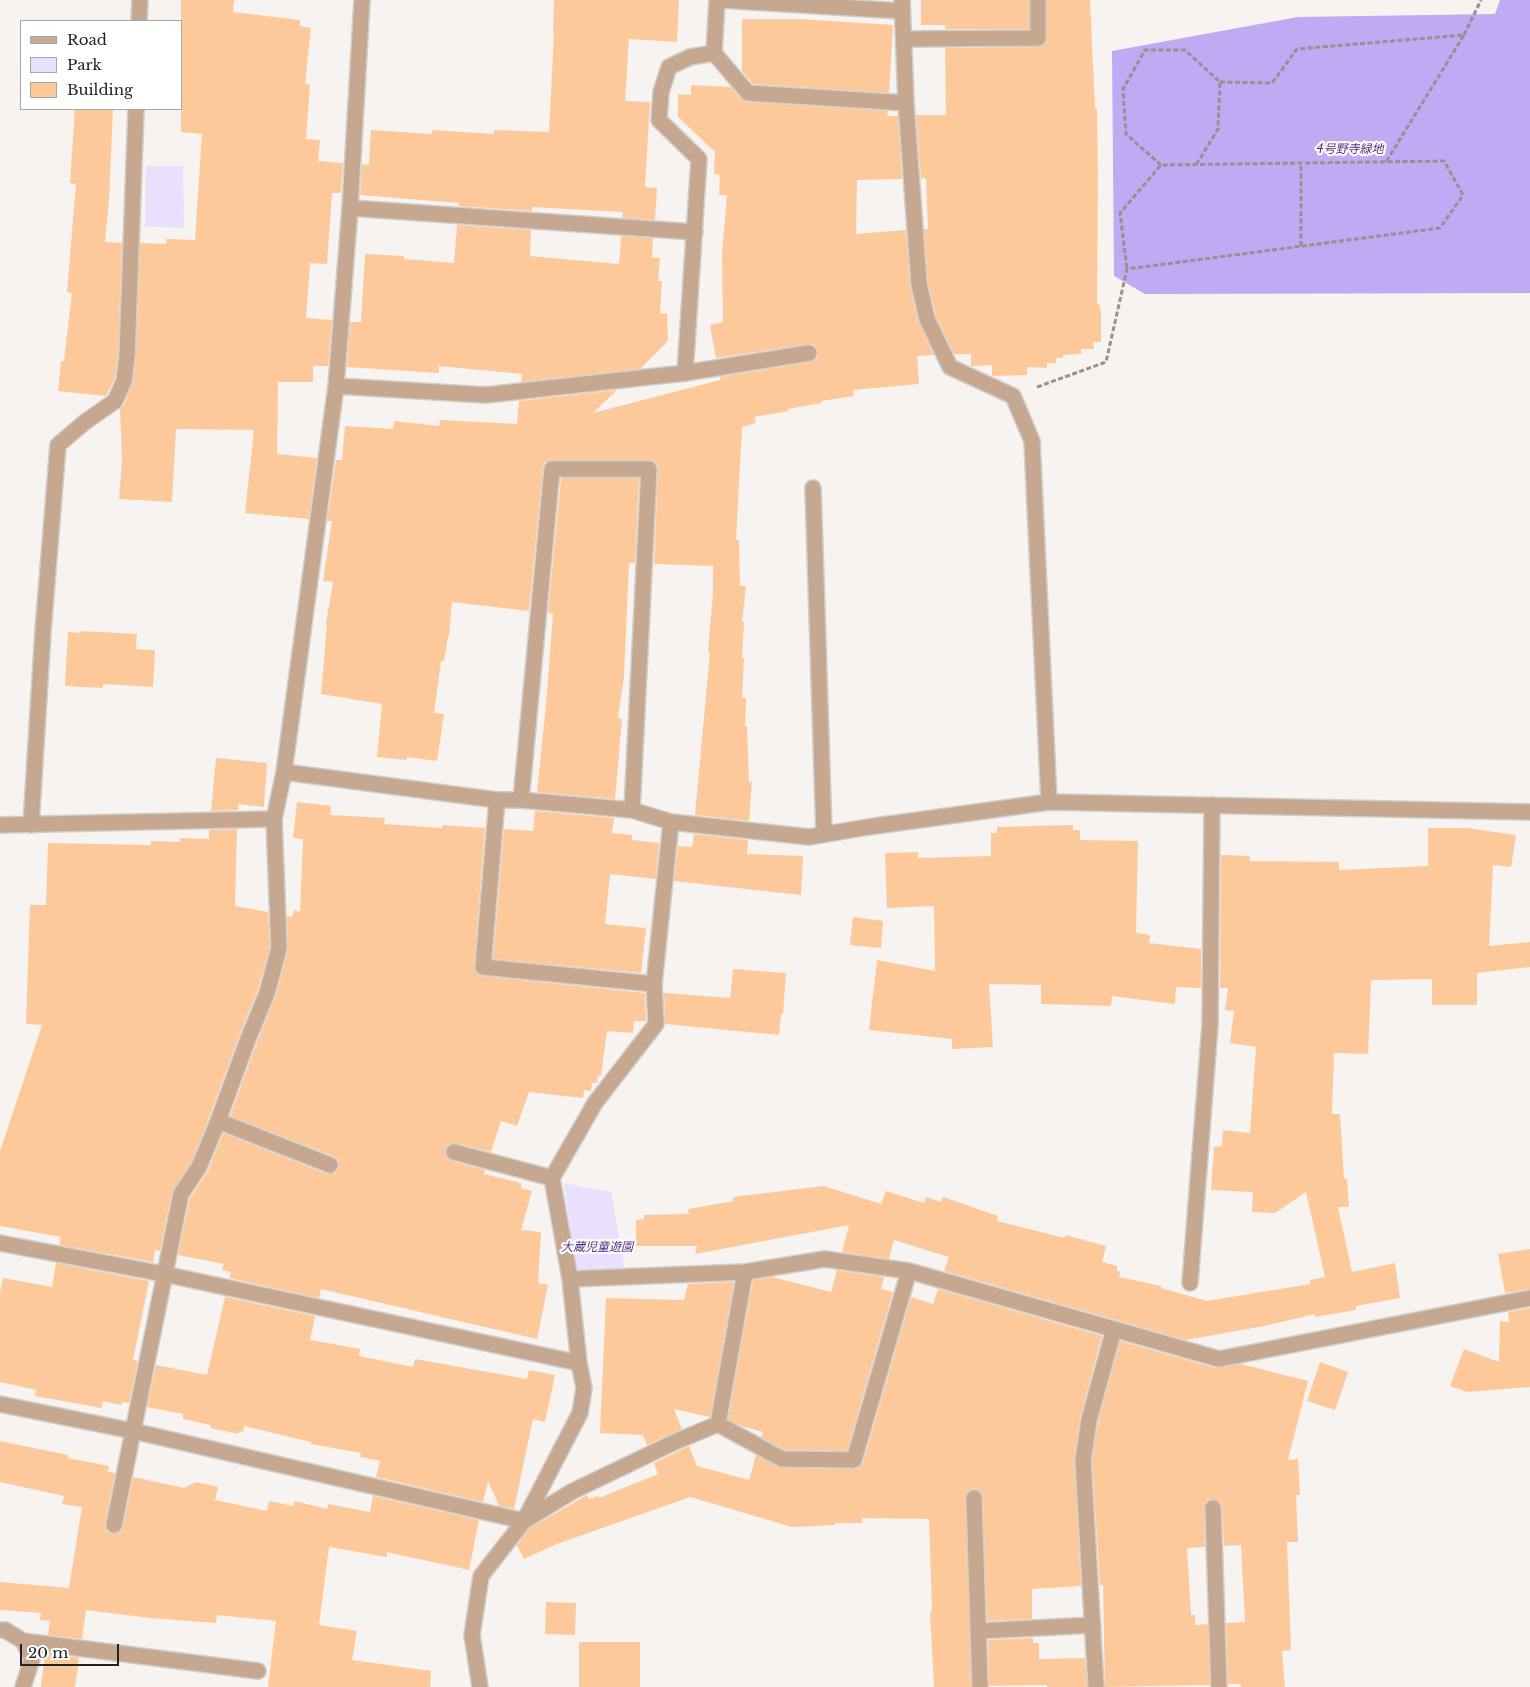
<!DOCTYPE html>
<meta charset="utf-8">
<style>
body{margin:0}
#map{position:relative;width:1530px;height:1687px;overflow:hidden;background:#f6f3f0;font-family:"Libre Baskerville",serif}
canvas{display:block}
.legend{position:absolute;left:20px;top:20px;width:162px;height:90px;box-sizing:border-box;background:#fff;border:1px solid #a7a7a7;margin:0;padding:6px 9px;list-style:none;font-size:15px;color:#242322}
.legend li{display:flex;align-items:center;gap:10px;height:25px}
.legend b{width:25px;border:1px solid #a7a7a7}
.scale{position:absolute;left:20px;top:1644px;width:99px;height:22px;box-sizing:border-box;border:2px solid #242322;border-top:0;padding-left:6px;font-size:15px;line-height:18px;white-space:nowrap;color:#242322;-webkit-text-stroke:4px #fff;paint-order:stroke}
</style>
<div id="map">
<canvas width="1530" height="1687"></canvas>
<ul class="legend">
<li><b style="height:6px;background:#c5a88f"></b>Road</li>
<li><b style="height:14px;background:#e9e0ff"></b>Park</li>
<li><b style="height:14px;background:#fec99a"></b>Building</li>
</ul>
<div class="scale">20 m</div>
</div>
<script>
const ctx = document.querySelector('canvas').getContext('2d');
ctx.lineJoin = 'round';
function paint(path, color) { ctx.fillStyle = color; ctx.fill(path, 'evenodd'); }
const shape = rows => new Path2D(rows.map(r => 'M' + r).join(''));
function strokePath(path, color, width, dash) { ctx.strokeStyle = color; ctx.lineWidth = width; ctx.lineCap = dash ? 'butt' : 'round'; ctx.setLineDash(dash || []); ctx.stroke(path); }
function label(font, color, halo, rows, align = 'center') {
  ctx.font = font + ' "Libre Baskerville","Noto Sans JP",serif'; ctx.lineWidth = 4.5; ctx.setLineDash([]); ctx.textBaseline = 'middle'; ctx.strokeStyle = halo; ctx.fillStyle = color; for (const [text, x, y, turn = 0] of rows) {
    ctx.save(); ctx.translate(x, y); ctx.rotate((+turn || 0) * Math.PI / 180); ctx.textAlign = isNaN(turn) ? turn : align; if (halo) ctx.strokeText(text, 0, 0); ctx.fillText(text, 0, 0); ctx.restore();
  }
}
paint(shape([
 [146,166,183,166,184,228,145,227],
 [564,1183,611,1192,625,1270,576,1274]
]), '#e9e0ff');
paint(shape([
 [1500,0,1530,0,1530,293,1145,294,1114,276,1112,51,1298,17,1495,14]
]), '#c1a9f4');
paint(shape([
 [181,0,234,0,233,12,300,20,300,26,311,28,305,84,310,84,306,139,320,140,318,161,343,163,341,193,332,193,327,264,310,263,306,318,332,320,328,366,313,366,313,382,278,382,277,454,317,458,309,519,245,513,254,430,176,429,172,502,119,499,122,460,120,409,124,405,133,382,136,356,140,243,166,244,166,239,195,240,202,134,181,132],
 [554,0,679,0,677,42,629,39,625,101,650,102,645,187,657,188,655,220,622,218,623,212,532,207,532,211,459,206,459,203,360,195,362,164,369,165,371,130,432,134,432,130,494,134,494,130,549,132,554,34,553,34],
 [921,0,1029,0,1029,29,945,29,945,25,921,25],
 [1047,0,1090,0,1095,109,1097,109,1098,177,1097,304,1099,304,1101,311,1101,342,1093,342,1094,349,1081,349,1081,354,1063,355,1063,358,1056,358,1056,363,1047,363,1047,368,1027,367,1027,375,992,376,992,365,971,366,971,354,954,354,936,316,928,283,924,229,928,229,926,178,921,179,916,115,946,115,945,48,1038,47,1043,46,1047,38],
 [742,19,799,19,893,25,889,93,753,84,742,71],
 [691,85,731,87,741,99,747,102,888,111,887,116,898,116,902,179,857,180,856,234,906,230,910,286,918,321,934,355,917,356,919,384,853,390,854,396,821,401,821,403,788,409,789,411,754,417,756,423,742,427,736,540,739,540,740,586,746,586,742,622,744,622,742,658,744,658,742,698,746,698,745,726,747,726,749,782,752,782,749,821,695,815,710,652,708,652,713,593,713,566,654,564,658,469,657,464,650,460,552,460,544,463,543,468,529,611,452,602,449,636,448,636,444,661,441,661,434,713,444,714,437,761,407,757,407,760,377,757,382,704,321,694,327,625,326,624,333,582,323,581,332,521,327,521,336,460,342,460,345,426,393,429,394,421,439,426,440,420,517,424,519,401,617,390,593,413,720,380,720,377,810,362,818,357,818,352,817,348,813,344,808,344,716,358,710,325,723,322,722,254,727,195,719,195,720,175,714,174,715,152,678,117,678,94,691,95],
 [75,109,113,109,109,200,105,242,122,243,118,355,115,378,106,396,58,391,61,361,64,361,72,293,67,292,76,184,70,183],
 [457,225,531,230,530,256,619,264,621,236,653,238,652,258,660,258,658,281,662,281,660,314,667,313,668,341,640,369,521,382,522,374,439,366,439,373,347,367,350,322,361,322,365,254,404,256,404,259,454,263],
 [561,478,639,478,635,563,629,563,624,676,618,718,622,719,615,799,537,792,546,705,553,614,548,613],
 [81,631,137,634,136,649,155,650,153,687,103,684,103,688,65,686,68,632,81,633],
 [216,758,267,763,264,807,238,804,238,810,211,811],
 [297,802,331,806,330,815,385,818,384,824,442,828,443,825,485,828,474,966,477,974,482,976,645,993,646,1021,634,1021,633,1033,607,1031,601,1076,598,1075,597,1083,592,1083,591,1091,584,1090,583,1098,529,1092,517,1126,501,1121,491,1152,456,1143,448,1145,445,1149,445,1155,451,1161,485,1170,484,1174,521,1183,521,1188,532,1191,521,1230,541,1232,538,1283,548,1285,537,1339,321,1289,319,1298,229,1278,231,1272,222,1270,224,1264,178,1255,190,1198,208,1171,223,1133,327,1174,335,1173,339,1168,338,1160,333,1156,230,1116,257,1042,276,995,288,950,287,916,292,917,294,910,300,912,303,839,293,838],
 [535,811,614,818,612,833,632,835,632,840,659,843,656,879,610,874,605,924,646,928,641,973,493,959,504,829,533,831],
 [1073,825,1073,830,1080,830,1080,840,1138,841,1136,933,1150,935,1149,943,1201,949,1201,988,1176,987,1175,1004,1112,996,1111,1006,1041,1004,1041,985,989,984,993,1047,952,1049,952,1039,869,1030,877,960,935,971,934,906,887,908,885,853,918,852,918,858,991,856,991,833,997,833,997,827],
 [1428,828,1467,828,1516,835,1511,867,1493,865,1489,946,1530,942,1530,967,1477,973,1477,1005,1432,1005,1432,979,1371,980,1368,1054,1334,1053,1332,1114,1340,1114,1344,1179,1347,1179,1349,1207,1338,1207,1352,1272,1395,1263,1400,1298,1356,1306,1356,1310,1315,1317,1315,1314,1264,1326,1186,1340,944,1271,949,1257,894,1240,889,1259,842,1252,849,1225,695,1254,697,1246,636,1246,636,1220,644,1219,644,1215,689,1214,688,1209,734,1201,733,1197,824,1186,881,1204,886,1191,924,1203,926,1197,941,1202,943,1197,998,1216,997,1221,1065,1238,1065,1235,1106,1246,1102,1262,1117,1266,1117,1271,1120,1272,1119,1277,1161,1286,1161,1288,1207,1301,1310,1284,1310,1280,1325,1277,1306,1192,1275,1213,1252,1212,1253,1192,1211,1190,1214,1147,1222,1146,1223,1130,1250,1133,1256,1047,1230,1043,1234,1011,1225,1010,1228,988,1220,988,1221,855,1250,856,1250,861,1339,862,1339,870,1428,866],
 [237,829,235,906,268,912,270,947,258,990,239,1036,209,1118,191,1163,172,1192,160,1251,155,1250,153,1262,59,1245,61,1237,0,1226,0,1151,42,1025,26,1024,30,905,46,905,48,843,151,845,151,841,180,842,180,838,209,839,209,830],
 [694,834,748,840,747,854,803,856,801,895,674,881,678,846,692,847],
 [853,917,883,921,881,948,850,945],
 [733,969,786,973,783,1014,781,1014,779,1035,665,1024,664,993,730,998],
 [1530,1249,1530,1289,1505,1293,1498,1254],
 [56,1263,149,1281,133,1360,138,1361,129,1403,122,1402,122,1405,103,1401,102,1408,35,1396,36,1390,0,1382,0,1292,3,1278,52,1287],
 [837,1270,884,1277,881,1289,893,1292,847,1451,784,1450,761,1437,763,1432,741,1426,728,1419,753,1280,772,1277,831,1292],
 [734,1282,710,1417,674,1409,682,1429,647,1445,643,1435,600,1433,606,1298,684,1300,688,1284],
 [938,1289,1102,1336,1080,1418,1074,1459,1081,1586,1032,1589,1032,1619,987,1621,983,1498,982,1493,974,1489,970,1490,966,1494,971,1687,934,1687,930,1611,932,1611,929,1519,862,1518,862,1523,835,1523,835,1525,792,1527,690,1497,557,1544,524,1559,517,1545,530,1528,587,1495,589,1499,599,1496,599,1498,658,1474,654,1463,689,1446,697,1466,749,1480,756,1455,782,1468,854,1469,859,1468,863,1463,911,1297,933,1304],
 [225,1297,315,1316,310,1340,360,1349,359,1356,413,1367,415,1359,527,1379,529,1370,555,1375,545,1422,533,1419,514,1509,499,1506,488,1481,483,1502,376,1477,380,1461,360,1457,361,1453,311,1444,311,1442,244,1426,243,1432,239,1431,239,1434,210,1428,210,1425,183,1419,183,1414,147,1407,156,1365,207,1375],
 [1530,1308,1530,1387,1467,1392,1450,1386,1464,1349,1499,1362,1500,1321,1509,1322,1508,1312],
 [1120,1341,1216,1368,1241,1364,1308,1381,1288,1460,1298,1459,1300,1495,1296,1495,1298,1542,1287,1542,1291,1650,1282,1651,1285,1687,1241,1687,1240,1684,1228,1684,1226,1623,1245,1622,1241,1545,1224,1546,1222,1507,1221,1503,1213,1499,1208,1500,1204,1508,1205,1547,1187,1548,1191,1615,1195,1615,1195,1625,1208,1624,1210,1685,1105,1687,1103,1585,1100,1585,1092,1460,1098,1422],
 [1320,1362,1348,1372,1335,1410,1307,1401],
 [0,1441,68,1455,68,1458,109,1466,108,1472,115,1473,105,1524,107,1532,113,1534,117,1534,123,1527,133,1477,184,1488,196,1482,218,1487,215,1500,267,1511,269,1501,293,1506,295,1501,327,1509,328,1504,370,1512,373,1496,479,1520,469,1570,387,1552,387,1557,329,1547,319,1625,357,1631,352,1660,431,1671,430,1687,268,1687,276,1621,217,1615,216,1623,150,1618,86,1610,82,1639,48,1635,50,1621,40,1620,41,1613,0,1610,0,1582,69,1588,82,1507,62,1504,64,1496,0,1482],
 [546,1602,576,1603,575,1635,545,1634],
 [1033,1638,1033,1643,1039,1643,1039,1659,1085,1658,1087,1687,1047,1687,1047,1685,989,1686,988,1640],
 [579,1642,640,1642,640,1687,579,1687],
 [45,1653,79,1658,75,1687,41,1687]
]), '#fec99a');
const service = shape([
 [720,0,902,11],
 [1190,1283,1210,1025,1212,805]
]);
const minor = shape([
 [902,0,906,103,919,284,927,319,950,367,1013,396,1032,441,1049,802],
 [139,21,140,0],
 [904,39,1038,38,1038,0],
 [714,53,748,93,906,103],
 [350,208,695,232],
 [685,373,699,159,659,120,661,92,669,67,690,57,714,53,717,0],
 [336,386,486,395,685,373,809,353],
 [813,488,824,834],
 [284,772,497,800,521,800,632,810,671,822,809,837,868,827,1049,802,1530,812],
 [497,800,483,967,654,984],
 [521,800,552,469,649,469,632,810],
 [0,825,274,819],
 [31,825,43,631,58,445,85,422,115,401,124,381,127,356,136,109],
 [218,1121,330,1165],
 [454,1152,552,1178],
 [0,1243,164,1274,579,1363],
 [570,1279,745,1272,825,1259,909,1271,1219,1359,1530,1298],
 [0,1404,133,1431,524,1521,573,1491,677,1441,718,1424],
 [718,1424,782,1459,854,1460,909,1271],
 [718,1424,745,1272],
 [974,1498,980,1687],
 [1213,1508,1219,1687],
 [114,1525,181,1194,199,1167,218,1121,248,1039,267,993,279,948,274,819,284,772,336,386,350,208,362,0],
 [0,1630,5,1630,23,1641,32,1659,23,1687],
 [978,1631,1093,1625],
 [23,1641,258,1671],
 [480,1687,472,1635,481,1576,524,1521,580,1413,584,1388,579,1363,570,1279,552,1178,595,1103,656,1024,654,984,671,822],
 [1096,1687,1083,1460,1089,1420,1114,1329]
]);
strokePath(service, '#d0cecb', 18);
strokePath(minor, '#d0cecb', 18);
strokePath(shape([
 [1464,35,1481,0],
 [1220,82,1272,83,1297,49,1464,35,1386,162],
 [1161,165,1126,134,1123,89,1145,50,1185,50,1220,82,1218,129,1196,165],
 [1301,246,1301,163],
 [1037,387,1106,362,1127,269,1440,228,1463,195,1444,161,1161,165,1120,213,1127,269]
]), '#949290', 3, [5, 2.5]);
strokePath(service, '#c5a88f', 15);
strokePath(minor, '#c5a88f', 15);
label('italic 12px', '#502d82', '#fff', [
 ["4号野寺緑地",1350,150],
 ["大蔵児童遊園",597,1248]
]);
</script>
